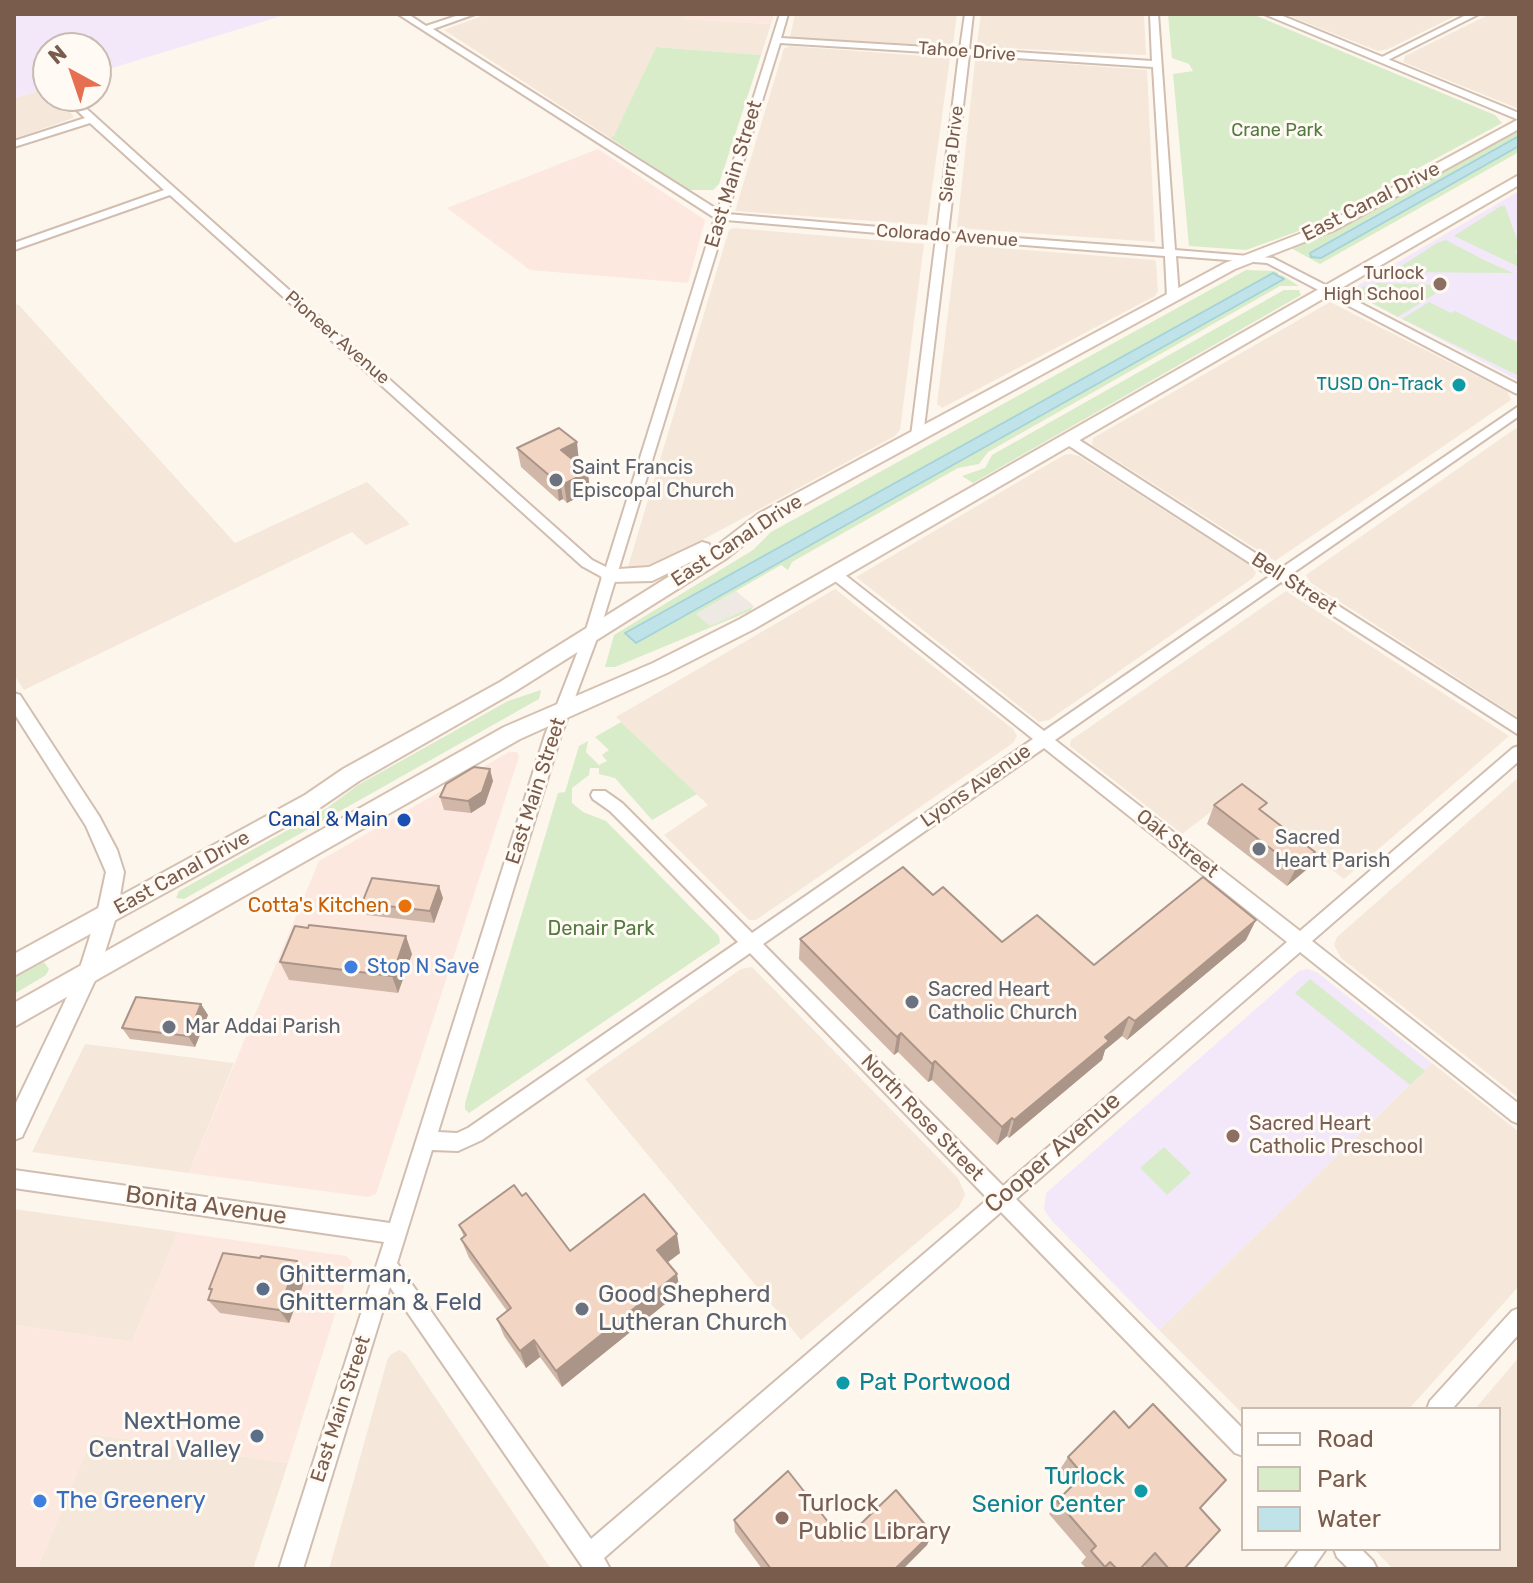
<!DOCTYPE html>
<style>
body{margin:0}
#map{position:relative;width:1533px;height:1583px;overflow:hidden;background:#fdf6ec;font-family:Rubik,sans-serif}
canvas{display:block}
.frame{position:absolute;inset:0;border:16px solid #7a5c4d;pointer-events:none}
.legend{position:absolute;left:1241px;top:1407px;width:260px;height:144px;box-sizing:border-box;background:#fffaf3;border:2px solid #cabbb1;margin:0;padding:10px 14px;list-style:none;font-size:24px;color:#7a5c4d}
.legend li{display:flex;align-items:center;gap:16px;height:40px}
.legend b{width:40px;border:2px solid #cabbb1}
.north{position:absolute;left:32px;top:32px;width:80px;height:80px;box-sizing:border-box;background:#fffaf3;border:2px solid #cabbb1;border-radius:50%;rotate:320deg;font-size:22px;font-weight:700;line-height:32px;text-align:center;color:#7a5c4d}
.north::after{content:'';display:block;margin:auto;width:28px;height:36px;background:#e76f51;clip-path:polygon(50% 0,100% 100%,50% 72%,0 100%)}
</style>
<div id="map">
<canvas width="1533" height="1583"></canvas>
<div class="frame"></div>
<ul class="legend">
<li><b style="height:10px;background:#fff"></b>Road</li>
<li><b style="height:22px;background:#d8ecc9"></b>Park</li>
<li><b style="height:22px;background:#bfe3e8"></b>Water</li>
</ul>
<div class="north">N</div>
</div>
<script>
const ctx = document.querySelector('canvas').getContext('2d');
ctx.lineJoin = 'round';
function paint(path, color) { ctx.fillStyle = color; ctx.fill(path, 'evenodd'); }
const shape = rows => new Path2D(rows.map(r => 'M' + r).join(''));
function strokePath(path, color, width, dash) { ctx.strokeStyle = color; ctx.lineWidth = width; ctx.lineCap = dash ? 'butt' : 'round'; ctx.setLineDash(dash || []); ctx.stroke(path); }
function label(font, color, halo, rows, align = 'center') {
  ctx.font = font + ' Rubik,sans-serif'; ctx.lineWidth = 6; ctx.setLineDash([]); ctx.textBaseline = 'middle'; ctx.strokeStyle = halo; ctx.fillStyle = color; for (const [text, x, y, turn = 0] of rows) {
    ctx.save(); ctx.translate(x, y); ctx.rotate((+turn || 0) * Math.PI / 180); ctx.textAlign = isNaN(turn) ? turn : align; if (halo) ctx.strokeText(text, 0, 0); ctx.fillText(text, 0, 0); ctx.restore();
  }
}
paint(shape([
 [487,14,683,14,682,19,771,24,761,55,656,47,614,137,610,138,444,30],
 [795,14,957,14,953,43,945,46,790,37],
 [981,14,1144,14,1146,55,981,47,977,44],
 [1284,14,1459,14,1388,49,1378,51],
 [1490,14,1519,14,1519,109,1403,62,1405,56],
 [790,46,950,58,927,225,735,211,784,48],
 [982,58,1147,70,1155,242,957,228,975,61],
 [45,89,48,96,53,96,73,115,73,118,14,139,14,98],
 [734,228,924,244,900,430,895,436,643,572,627,570,729,230],
 [961,245,1154,260,1156,262,1158,291,1155,296,942,408,937,404,956,248],
 [1330,302,1507,391,1511,400,1275,561,1092,445,1093,438],
 [18,304,235,543,367,482,410,524,366,545,352,532,24,690,14,675,14,306],
 [1519,426,1519,718,1311,583,1306,575],
 [1071,454,1079,456,1252,567,1256,573,1253,578,1049,720,1039,722,856,577,1064,455],
 [835,589,1013,729,1017,736,1013,743,756,920,749,920,664,835,708,805,616,717],
 [1286,591,1509,736,1344,879,1233,795,1182,834,1070,746,1071,740],
 [1519,777,1519,1098,1341,958,1334,945,1337,937],
 [752,967,958,1178,965,1194,959,1207,801,1340,585,1079,741,969],
 [85,1044,234,1063,189,1173,32,1152],
 [1432,1063,1519,1132,1519,1286,1409,1409,1243,1409,1243,1414,1159,1330],
 [14,1209,178,1232,132,1342,14,1325],
 [399,1350,406,1354,551,1569,329,1569,387,1361,390,1355],
 [1519,1357,1519,1569,1393,1569,1374,1549,1499,1549,1499,1409,1475,1409],
 [93,1434,288,1463,253,1569,37,1569]
]), '#f5e8da');
paint(shape([
 [683,14,774,14,771,24,681,19],
 [598,149,705,220,688,283,530,270,447,208],
 [509,752,517,752,519,757,376,1194,368,1197,189,1173,319,861],
 [178,1232,346,1256,352,1261,288,1463,94,1434,37,1569,14,1569,14,1325,132,1342]
]), '#fde8e0');
paint(shape([
 [736,591,754,606,710,626,696,614]
]), '#efe9e4');
paint(shape([
 [14,14,288,14,96,73,96,48,48,48,48,88,14,98],
 [1519,191,1519,381,1353,293,1355,287],
 [1308,969,1318,973,1432,1063,1159,1330,1051,1220,1044,1209,1046,1193,1299,971]
]), '#f3e8fa');
paint(shape([
 [1168,14,1252,14,1495,115,1502,123,1307,228,1246,250,1189,246,1173,74,1193,71,1189,64,1172,58],
 [656,47,761,55,719,184,713,190,689,190,610,138,614,136],
 [1519,130,1519,136,1310,253,1321,258,1519,146,1519,152,1320,264,1291,248,1346,226],
 [1501,206,1505,206,1519,245,1516,251,1519,267,1454,236],
 [1446,240,1484,260,1513,273,1392,272,1437,243],
 [1246,270,1275,271,1299,286,1280,286,988,452,979,464,958,468,792,562,788,570,781,565,696,614,710,626,754,606,750,611,615,667,605,667,614,635,753,550,771,532],
 [1273,274,1280,274,1283,279,636,643,629,632],
 [1376,283,1441,285,1446,287,1398,317,1362,298,1360,288],
 [1284,290,1299,290,1301,295,973,483,962,476,985,468,992,455],
 [1429,302,1451,313,1455,311,1519,343,1519,376,1402,319],
 [541,690,539,699,184,899,176,898,179,891,327,808,358,785,508,701],
 [621,722,697,794,652,820,615,778,599,774,599,768,590,768,589,775,572,788,572,803,583,812,606,821,719,936,720,943,469,1113,465,1109,465,1103,558,793,565,792,579,746,588,741,586,752,599,765,607,761,602,755,609,750,595,737],
 [44,962,49,969,46,975,14,994,14,977],
 [1310,979,1425,1071,1410,1085,1295,993],
 [1164,1147,1191,1173,1167,1195,1140,1168]
]), '#d8ecc9');
const water = shape([
 [1519,136,1519,146,1321,258,1311,257,1310,253,1519,136],
 [1273,273,1284,279,636,643,625,633,1273,273]
]);
paint(water, '#bfe3e8');
strokePath(water, '#a5d3da', 2);
const minor = shape([
 [398,14,408,14,426,26,462,14,475,14,433,29,718,210,780,14,788,14,781,38,960,49,965,14,973,14,969,49,1152,61,1150,14,1158,14,1175,250,1273,258,1519,385,1519,394,1515,393,1267,263,1176,256,1179,297,1173,300,1167,297,1165,256,947,239,923,436,917,440,911,436,936,238,726,220,599,633,561,735,438,1132,457,1133,468,1128,738,942,638,839,610,811,593,799,591,795,593,791,605,791,622,803,752,933,1033,739,830,577,828,574,830,571,840,571,1044,731,1270,576,1063,442,1063,436,1073,436,1280,569,1519,406,1519,416,1290,575,1519,721,1519,735,1281,582,1055,740,1300,931,1513,748,1519,746,1519,761,1312,941,1519,1104,1519,1124,1512,1121,1300,952,1016,1199,1243,1429,1243,1456,1235,1453,1001,1212,604,1558,610,1569,584,1569,390,1287,303,1569,279,1569,384,1242,14,1188,14,1170,390,1223,545,735,585,633,602,577,582,566,170,195,14,250,14,243,164,190,90,123,14,147,14,141,85,118,68,102,71,96,81,96,78,101,141,158,592,560,606,567,715,218,398,14],
 [780,43,959,54,937,232,727,214,780,43],
 [969,55,1153,67,1164,249,948,233,969,55],
 [1044,748,1287,942,1003,1186,763,944,1044,748],
 [750,953,988,1199,591,1539,397,1263,432,1150,458,1151,482,1140,750,953],
 [1468,14,1479,14,1384,62,1376,60,1468,14],
 [1519,1308,1519,1334,1452,1409,1427,1409,1430,1401,1512,1311,1519,1308],
 [1300,1549,1326,1549,1312,1569,1285,1569,1300,1549],
 [1334,1549,1361,1549,1373,1561,1377,1569,1349,1569,1337,1557,1334,1549]
]);
const tertiary = shape([
 [1264,14,1278,14,1519,113,1519,120,1264,14],
 [14,693,20,695,99,816,117,850,124,872,117,914,98,974,22,1137,14,1140,14,1107,78,974,97,914,106,872,86,826,14,713,14,693]
]);
const secondary = shape([
 [1519,119,1519,129,1335,230,1235,269,772,522,727,558,514,692,359,781,321,807,14,976,14,954,305,795,343,769,500,682,697,559,652,581,610,582,603,580,600,575,603,570,649,567,702,542,709,544,710,551,758,514,1225,263,1325,224,1519,119],
 [1519,175,1519,185,754,629,667,673,520,739,14,1027,14,1003,504,727,653,663,740,619,1519,175]
]);
strokePath(minor, '#d1beb0', 4);
strokePath(tertiary, '#d1beb0', 4);
strokePath(secondary, '#d6c0b0', 4);
paint(minor, '#fff');
paint(tertiary, '#fff');
paint(secondary, '#fff');
paint(shape([
 [517,448,579,462,576,463,590,491,567,503,563,499,559,501,521,467],
 [493,781,485,804,471,813,444,810,440,797],
 [1214,805,1263,812,1306,870,1287,886,1207,824],
 [933,895,1002,942,1094,965,1246,940,1127,1040,1122,1036,1105,1050,1102,1060,1009,1138,1007,1136,997,1145,932,1080,928,1082,898,1052,894,1055,799,959,800,939],
 [443,898,434,923,367,915,362,903],
 [412,954,398,993,289,980,280,962],
 [208,1015,195,1047,130,1039,122,1028],
 [522,1196,570,1251,680,1253,668,1262,680,1292,562,1387,540,1357,526,1368,504,1336,497,1319,507,1311,469,1258,461,1239,464,1237,459,1225],
 [307,1274,289,1323,220,1313,208,1300,211,1292,209,1289],
 [1068,1457,1200,1508,1184,1569,1147,1569,1144,1566,1140,1569,1087,1569,1081,1563,1086,1557,1049,1514,1057,1501,1072,1486,1059,1471],
 [734,1520,843,1541,932,1533,927,1545,903,1569,762,1569,735,1532]
]), '#d1b7a8');
paint(shape([
 [577,442,579,462,564,469,561,450],
 [588,472,590,491,567,503,564,484],
 [560,480,563,499,559,501,557,482],
 [490,769,493,781,485,804,471,813,468,801],
 [1315,852,1306,870,1287,886,1296,868],
 [439,886,443,898,434,923,430,911],
 [1256,920,1246,940,1127,1040,1135,1021],
 [406,936,412,954,398,993,392,976],
 [201,1004,208,1015,195,1047,188,1036],
 [1129,1017,1122,1036,1105,1050,1102,1060,1009,1138,1014,1120,1105,1037],
 [901,1033,898,1052,894,1055,897,1037],
 [935,1061,932,1080,928,1082,932,1064],
 [1012,1118,1007,1136,997,1145,1002,1127],
 [677,1234,680,1253,660,1268,657,1250],
 [297,1261,307,1274,289,1323,279,1310],
 [677,1274,680,1292,562,1387,556,1371],
 [534,1340,540,1357,526,1368,520,1351],
 [932,1533,927,1545,903,1569,895,1569]
]), '#aa9588');
const building = shape([
 [559,428,577,442,561,450,588,472,564,484,560,480,557,482,517,448,559,428],
 [474,767,490,769,482,792,468,801,440,797,446,784,474,767],
 [1242,784,1267,803,1259,809,1315,852,1296,868,1214,805,1242,784],
 [903,867,933,895,943,887,1002,942,1037,915,1094,965,1203,877,1256,920,1135,1021,1129,1017,1105,1037,1109,1041,1014,1120,1012,1118,1002,1127,935,1061,932,1064,901,1033,897,1037,800,939,903,867],
 [372,878,439,886,430,911,362,903,372,878],
 [309,925,406,936,392,976,280,962,295,926,308,928,309,925],
 [136,997,201,1004,188,1036,122,1028,136,997],
 [514,1185,522,1196,526,1193,570,1251,644,1194,677,1234,657,1250,677,1274,556,1371,534,1340,520,1351,497,1319,511,1308,461,1239,466,1235,459,1225,514,1185],
 [223,1253,260,1258,261,1256,297,1261,279,1310,208,1300,212,1289,209,1289,223,1253],
 [1153,1404,1226,1480,1200,1508,1220,1530,1184,1569,1169,1569,1155,1553,1140,1569,1117,1569,1110,1562,1105,1567,1091,1551,1096,1546,1057,1501,1083,1475,1068,1457,1114,1411,1129,1428,1153,1404],
 [788,1471,843,1541,896,1490,932,1533,895,1569,771,1569,734,1520,788,1471]
]);
paint(building, '#f3d5c3');
strokePath(building, '#aa9588', 2);
for (const [x, y, r, color] of [
 [1440,284,8,"#8d6e63"],
 [1459,385,8,"#0f9aa8"],
 [556,480,8,"#6b7280"],
 [404,820,8,"#1a4fb4"],
 [1259,849,8,"#6b7280"],
 [405,906,8,"#e8710a"],
 [351,967,8,"#3f7fe0"],
 [912,1002,8,"#6b7280"],
 [169,1027,8,"#6b7280"],
 [1233,1136,8,"#8d6e63"],
 [263,1289,8,"#5c6f8a"],
 [582,1309,8,"#6b7280"],
 [843,1383,8,"#0f9aa8"],
 [257,1436,8,"#5c6f8a"],
 [1141,1491,8,"#0f9aa8"],
 [40,1501,8,"#3f7fe0"],
 [782,1518,8,"#8d6e63"]
]) { const dot = new Path2D(); dot.arc(x, y, r, 0, 2 * Math.PI); ctx.fillStyle = color; ctx.fill(dot); strokePath(dot, '#fffaf3', 3); }
label('18px', '#7a5c4d', '#fffaf3', [
 ["Tahoe Drive",967,52,4],
 ["Sierra Drive",952,154,-83],
 ["Colorado Avenue",947,236,4],
 ["Pioneer Avenue",337,338,41]
]);
label('18px', '#537a41', '#fffaf3', [
 ["Crane Park",1277,131]
]);
label('18px', '#785e54', '#fffaf3', [
 ["Turlock",1424,274],
 ["High School",1424,295]
], 'right');
label('18px', '#0d838f', '#fffaf3', [
 ["TUSD On-Track",1443,385]
], 'right');
label('20px', '#7a5c4d', '#fffaf3', [
 ["East Main Street",734,174,-73],
 ["East Canal Drive",1371,202,-27],
 ["East Canal Drive",737,541,-33],
 ["Bell Street",1294,584,33],
 ["Lyons Avenue",976,786,-35],
 ["East Main Street",536,791,-72],
 ["Oak Street",1177,844,38],
 ["East Canal Drive",182,873,-29],
 ["North Rose Street",922,1118,46],
 ["East Main Street",341,1409,-72]
]);
label('20px', '#5b616d', '#fffaf3', [
 ["Saint Francis",572,468],
 ["Episcopal Church",572,491],
 ["Sacred",1275,838],
 ["Heart Parish",1275,861],
 ["Sacred Heart",928,990],
 ["Catholic Church",928,1013],
 ["Mar Addai Parish",185,1027]
], 'left');
label('20px', '#164399', '#fffaf3', [
 ["Canal & Main",388,820]
], 'right');
label('20px', '#c56008', '#fffaf3', [
 ["Cotta's Kitchen",389,906]
], 'right');
label('20px', '#537a41', '#fffaf3', [
 ["Denair Park",601,929]
]);
label('20px', '#366cbe', '#fffaf3', [
 ["Stop N Save",367,967]
], 'left');
label('20px', '#785e54', '#fffaf3', [
 ["Sacred Heart",1249,1124],
 ["Catholic Preschool",1249,1147]
], 'left');
label('24px', '#7a5c4d', '#fffaf3', [
 ["Cooper Avenue",1053,1153,-41],
 ["Bonita Avenue",206,1206,8]
]);
label('24px', '#4e5e75', '#fffaf3', [
 ["Ghitterman,",279,1275],
 ["Ghitterman & Feld",279,1303],
 ["NextHome",241,1422,"right"],
 ["Central Valley",241,1450,"right"]
], 'left');
label('24px', '#5b616d', '#fffaf3', [
 ["Good Shepherd",598,1295],
 ["Lutheran Church",598,1323]
], 'left');
label('24px', '#0d838f', '#fffaf3', [
 ["Pat Portwood",859,1383],
 ["Turlock",1125,1477,"right"],
 ["Senior Center",1125,1505,"right"]
], 'left');
label('24px', '#366cbe', '#fffaf3', [
 ["The Greenery",56,1501]
], 'left');
label('24px', '#785e54', '#fffaf3', [
 ["Turlock",798,1504],
 ["Public Library",798,1532]
], 'left');
</script>
